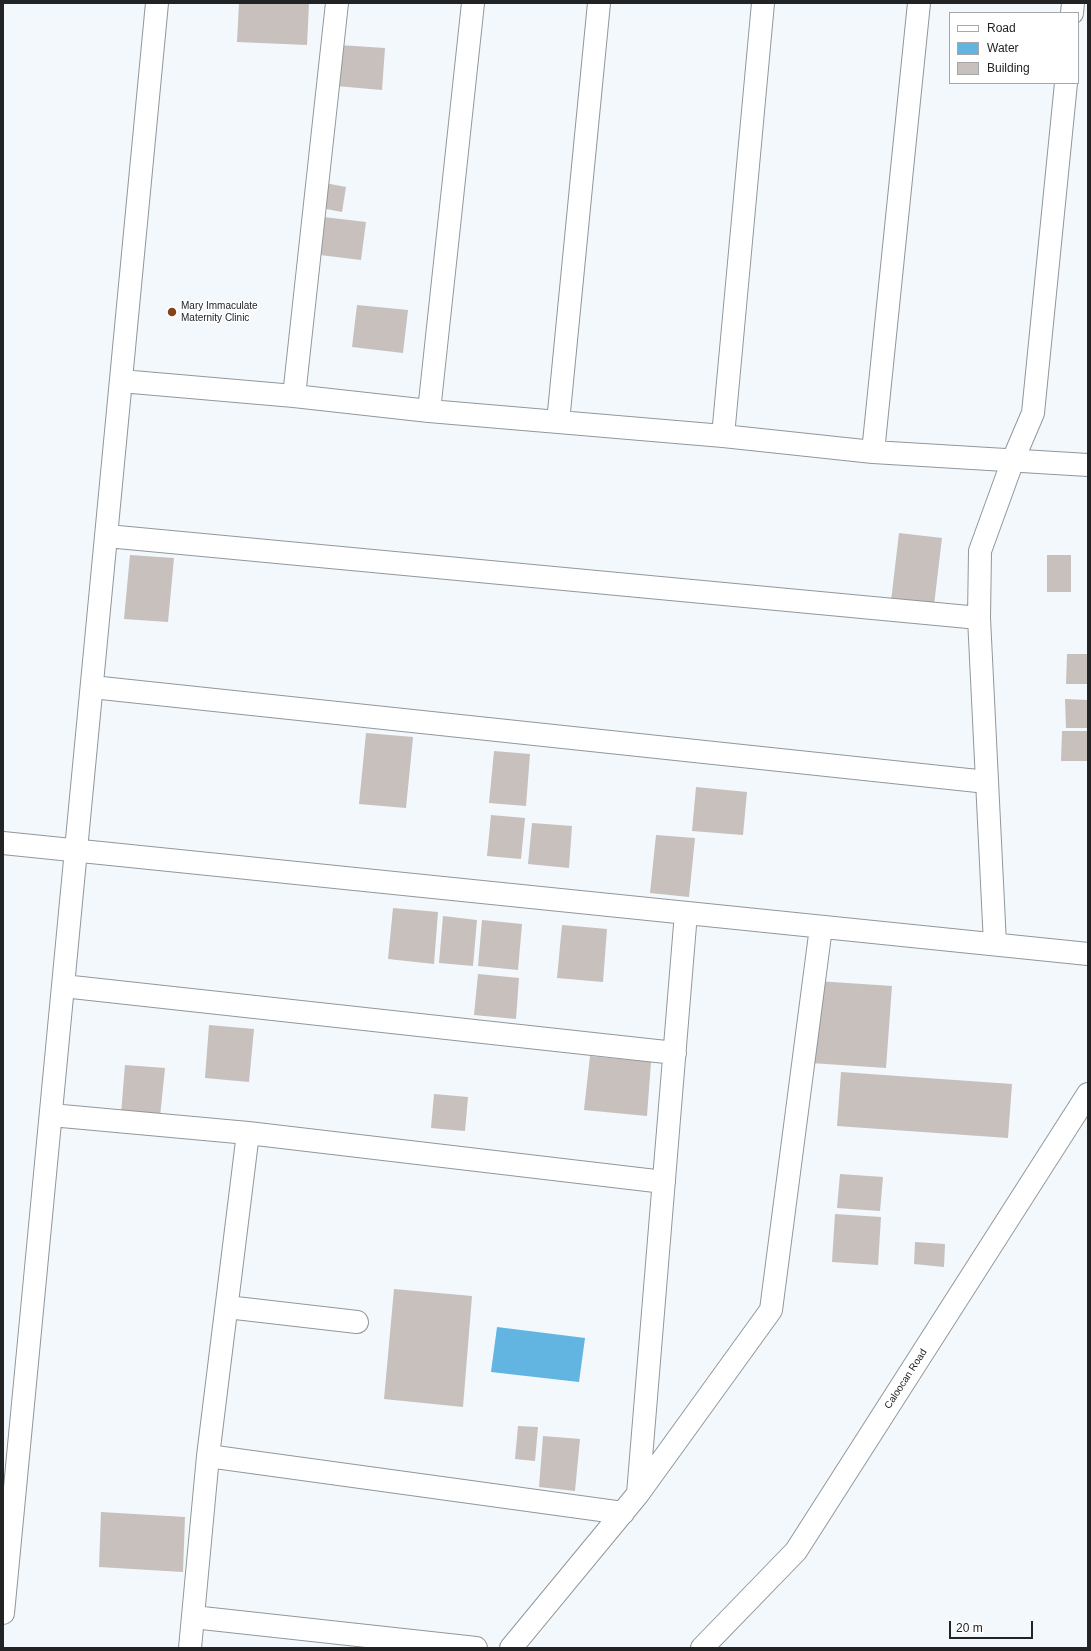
<!DOCTYPE html>
<style>
body{margin:0}
#map{position:relative;width:1091px;height:1651px;overflow:hidden;background:#f2f8fc;font-family:Arial,sans-serif}
canvas{display:block}
.frame{position:absolute;inset:0;border:4px solid #212325;pointer-events:none}
.legend{position:absolute;left:949px;top:12px;width:130px;height:72px;box-sizing:border-box;background:#fff;border:1px solid #a6a7a8;margin:0;padding:5px 7px;list-style:none;font-size:12px;color:#212325}
.legend li{display:flex;align-items:center;gap:8px;height:20px}
.legend b{width:20px;border:1px solid #a6a7a8}
.scale{position:absolute;left:949px;top:1621px;width:84px;height:18px;box-sizing:border-box;border:2px solid #212325;border-top:0;padding-left:5px;font-size:12px;line-height:14px;white-space:nowrap;color:#212325;-webkit-text-stroke:3px #fff;paint-order:stroke}
</style>
<div id="map">
<canvas width="1091" height="1651"></canvas>
<div class="frame"></div>
<ul class="legend">
<li><b style="height:5px;background:#fff"></b>Road</li>
<li><b style="height:11px;background:#62b4e1"></b>Water</li>
<li><b style="height:11px;background:#c7c0bd"></b>Building</li>
</ul>
<div class="scale">20 m</div>
</div>
<script>
const ctx = document.querySelector('canvas').getContext('2d');
ctx.lineJoin = 'round';
function paint(path, color) { ctx.fillStyle = color; ctx.fill(path, 'evenodd'); }
const shape = rows => new Path2D(rows.map(r => 'M' + r).join(''));
function strokePath(path, color, width, dash) { ctx.strokeStyle = color; ctx.lineWidth = width; ctx.lineCap = dash ? 'butt' : 'round'; ctx.setLineDash(dash || []); ctx.stroke(path); }
function label(font, color, halo, rows, align = 'center') {
  ctx.font = font + ' Arial,sans-serif'; ctx.lineWidth = 3; ctx.setLineDash([]); ctx.textBaseline = 'middle'; ctx.strokeStyle = halo; ctx.fillStyle = color; for (const [text, x, y, turn = 0] of rows) {
    ctx.save(); ctx.translate(x, y); ctx.rotate((+turn || 0) * Math.PI / 180); ctx.textAlign = isNaN(turn) ? turn : align; if (halo) ctx.strokeText(text, 0, 0); ctx.fillText(text, 0, 0); ctx.restore();
  }
}
paint(shape([
 [497,1327,585,1338,579,1382,491,1372]
]), '#62b4e1');
paint(shape([
 [239,3,309,3,307,45,237,42],
 [339,45,385,48,382,90,336,86],
 [325,183,346,187,342,212,321,208],
 [324,217,366,222,361,260,320,255],
 [357,305,408,310,403,353,352,347],
 [899,533,942,538,934,605,891,601],
 [130,555,174,558,168,622,124,619],
 [1047,555,1071,555,1071,592,1047,592],
 [1067,654,1088,654,1088,684,1066,684],
 [1065,699,1088,700,1088,728,1066,728],
 [1062,731,1088,731,1088,761,1061,761],
 [366,733,413,737,406,808,359,804],
 [494,751,530,754,526,806,489,803],
 [696,787,747,792,743,835,692,831],
 [491,815,525,818,521,859,487,856],
 [532,823,572,826,569,868,528,864],
 [656,835,695,838,689,897,650,893],
 [393,908,438,912,434,964,388,959],
 [443,916,477,920,473,966,439,963],
 [482,920,522,924,518,970,478,966],
 [562,925,607,929,603,982,557,978],
 [478,974,519,978,516,1019,474,1015],
 [817,981,892,986,886,1068,811,1063],
 [209,1025,254,1029,249,1082,205,1078],
 [590,1056,651,1062,647,1116,584,1110],
 [125,1065,165,1068,160,1117,121,1114],
 [841,1072,1012,1084,1008,1138,837,1126],
 [434,1094,468,1097,465,1131,431,1128],
 [840,1174,883,1177,880,1211,837,1208],
 [835,1214,881,1217,878,1265,832,1262],
 [915,1242,945,1244,944,1267,914,1264],
 [394,1289,472,1296,463,1407,384,1399],
 [518,1426,538,1427,535,1461,515,1459],
 [543,1436,580,1439,575,1491,539,1487],
 [101,1512,185,1517,183,1572,99,1567]
]), '#c7c0bd');
const minor = shape([
 [1072,13,1073,3],
 [121,381,294,396,429,411,723,436,873,452,1088,465],
 [294,396,337,3],
 [429,411,473,3],
 [558,422,599,3],
 [723,436,763,3],
 [873,452,919,3],
 [107,536,979,618],
 [92,687,987,782],
 [3,843,1088,954],
 [995,944,979,618,980,551,1013,460,1033,413,1066,83],
 [63,986,675,1053],
 [51,1115,248,1133,664,1182],
 [227,1307,357,1322],
 [208,1456,623,1513],
 [638,1494,686,913],
 [3,1613,157,3],
 [193,1617,476,1648],
 [190,1648,208,1456,248,1133],
 [511,1648,638,1494,771,1310,821,927],
 [702,1648,796,1551,1088,1094]
]);
strokePath(minor, '#91979b', 24);
strokePath(minor, '#fff', 22);
for (const [x, y, r, color] of [
 [172,312,5,"#874219"]
]) { const dot = new Path2D(); dot.arc(x, y, r, 0, 2 * Math.PI); ctx.fillStyle = color; ctx.fill(dot); strokePath(dot, '#fff', 1.5); }
label('10px', '#212325', '#fff', [
 ["Mary Immaculate",181,306],
 ["Maternity Clinic",181,318]
], 'left');
label('10px', '#212325', '#fff', [
 ["Caloocan Road",906,1379,-57]
]);
</script>
